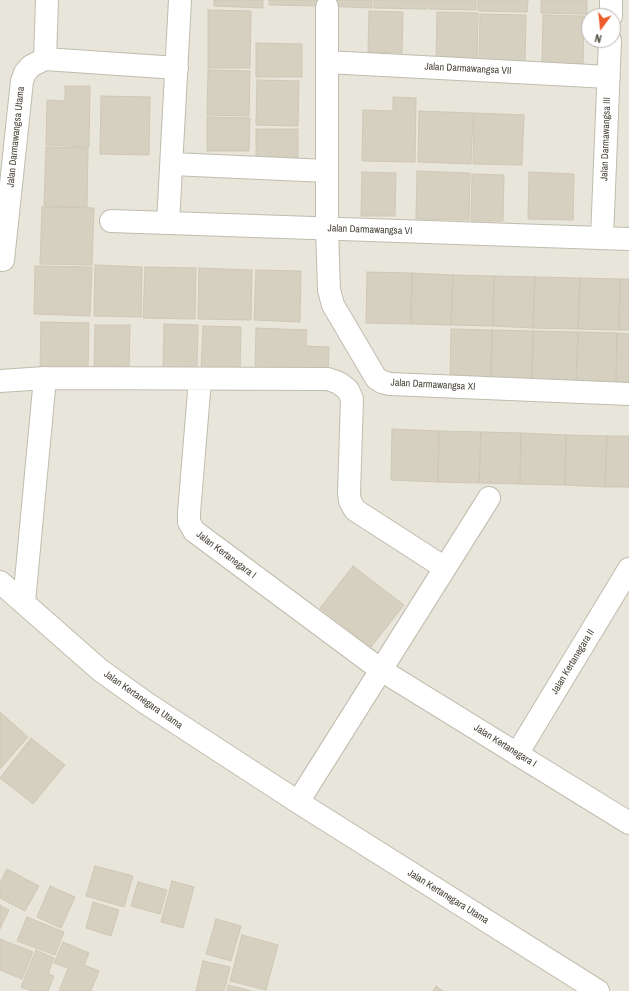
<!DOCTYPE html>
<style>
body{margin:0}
#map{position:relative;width:629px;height:991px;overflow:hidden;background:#f5f3ec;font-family:"Archivo Narrow",sans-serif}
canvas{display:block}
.north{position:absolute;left:581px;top:8px;width:40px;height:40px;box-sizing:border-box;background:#fff;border:1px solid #b6b4b0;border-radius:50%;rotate:195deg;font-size:11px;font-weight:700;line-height:16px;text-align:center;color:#494439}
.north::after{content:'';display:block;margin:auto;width:14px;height:18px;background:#ed5b2a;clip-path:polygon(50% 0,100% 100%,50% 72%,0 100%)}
</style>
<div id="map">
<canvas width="629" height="991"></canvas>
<div class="north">N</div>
</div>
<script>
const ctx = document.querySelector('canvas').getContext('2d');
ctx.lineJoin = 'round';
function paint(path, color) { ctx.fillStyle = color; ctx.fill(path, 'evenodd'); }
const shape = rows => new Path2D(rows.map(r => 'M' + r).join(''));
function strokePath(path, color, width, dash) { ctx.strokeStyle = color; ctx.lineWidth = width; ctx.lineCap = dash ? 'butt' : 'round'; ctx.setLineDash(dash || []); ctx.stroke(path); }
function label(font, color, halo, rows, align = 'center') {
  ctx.font = font + ' "Archivo Narrow",sans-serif'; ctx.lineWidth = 3; ctx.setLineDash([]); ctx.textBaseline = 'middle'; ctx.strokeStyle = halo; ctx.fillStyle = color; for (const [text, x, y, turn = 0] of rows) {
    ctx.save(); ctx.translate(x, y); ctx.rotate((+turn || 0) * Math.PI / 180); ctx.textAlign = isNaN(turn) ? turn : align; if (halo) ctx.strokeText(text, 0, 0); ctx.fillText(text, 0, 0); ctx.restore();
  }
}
paint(shape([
 [0,0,629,0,629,991,0,991],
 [589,16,613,16,613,40,589,40]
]), '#e8e5da');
const building = shape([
 [214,0,263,0,263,8,214,6,214,0],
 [269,0,319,0,319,6,269,5,269,0],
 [321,0,372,0,372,8,321,6,321,0],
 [374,0,428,0,427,9,374,8,374,0],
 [429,0,476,0,476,10,429,9,429,0],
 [478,0,528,0,527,12,478,11,478,0],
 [541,0,587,0,587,14,541,13,541,0],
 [208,10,251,11,250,68,208,68,208,10],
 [369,11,403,12,402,53,368,52,369,11],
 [437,12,478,13,477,61,436,60,437,12],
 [480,14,526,15,525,64,479,62,480,14],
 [543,15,584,16,583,64,542,63,543,15],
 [256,43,302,44,302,77,256,77,256,43],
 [208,70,250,71,249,116,207,115,208,70],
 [257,80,299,81,298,126,256,125,257,80],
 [65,86,90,86,89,147,46,145,47,100,65,101,65,86],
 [101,96,150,97,149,155,100,154,101,96],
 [393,97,416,98,415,162,362,161,363,110,393,111,393,97],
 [419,111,473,113,471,164,418,162,419,111],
 [474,113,524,115,522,165,473,164,474,113],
 [207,117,250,118,249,151,207,151,207,117],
 [256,129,298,129,298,159,256,158,256,129],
 [46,147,88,148,87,207,44,206,46,147],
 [417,171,470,173,469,220,416,219,417,171],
 [362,172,396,173,395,216,361,216,362,172],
 [529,172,574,174,573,220,528,219,529,172],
 [472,174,504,175,503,221,471,221,472,174],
 [42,207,94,208,92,265,40,264,42,207],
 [95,265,142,267,141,317,94,316,95,265],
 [35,266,92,267,90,316,34,314,35,266],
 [145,267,196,268,195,319,143,318,145,267],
 [199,268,252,270,251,320,198,319,199,268],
 [256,270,301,271,300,322,254,320,256,270],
 [367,272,412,273,411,324,366,323,367,272],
 [412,273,453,275,451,325,411,324,412,273],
 [453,275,494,276,493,326,451,325,453,275],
 [494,276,535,277,533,328,493,326,494,276],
 [535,277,580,278,578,329,533,328,535,277],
 [580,278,620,279,619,330,578,329,580,278],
 [620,279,629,279,629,330,619,330,620,279],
 [41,322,89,323,88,370,40,369,41,322],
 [164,324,198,325,197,369,163,368,164,324],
 [95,325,130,325,129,369,94,368,95,325],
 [203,326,241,327,240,371,201,370,203,326],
 [256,328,307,330,306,346,329,347,328,374,255,372,256,328],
 [451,329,492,330,491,381,450,379,451,329],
 [492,330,533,331,532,382,491,381,492,330],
 [533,331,578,332,576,383,532,382,533,331],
 [578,332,617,333,616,384,576,383,578,332],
 [617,333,629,334,629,385,616,384,617,333],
 [392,429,439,431,438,482,391,480,392,429],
 [439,431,481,432,479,483,438,482,439,431],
 [481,432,521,433,520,484,479,483,481,432],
 [521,433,566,435,565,485,520,484,521,433],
 [566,435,607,436,605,487,565,485,566,435],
 [607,436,629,436,629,487,605,487,607,436],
 [353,566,404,605,371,647,320,608,353,566],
 [0,712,28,737,0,769,0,712],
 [31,738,65,765,33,804,0,778,31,738],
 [95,866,133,876,124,907,86,896,95,866],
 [7,869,39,886,25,911,0,898,0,883,7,869],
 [172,881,194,887,183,928,161,922,172,881],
 [138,882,167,890,160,914,131,906,138,882],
 [50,886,75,897,61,928,37,917,50,886],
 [93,902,119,910,111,936,86,928,93,902],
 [0,905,9,910,0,929,0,905],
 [27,917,64,932,55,955,17,941,27,917],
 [216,919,241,926,231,961,206,954,216,919],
 [242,935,278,945,266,990,230,981,242,935],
 [0,939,33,952,22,979,0,970,0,939],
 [63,942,89,953,84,965,99,971,91,991,59,991,68,968,54,963,63,942],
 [36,950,54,958,48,974,54,976,48,991,31,991,21,987,36,950],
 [203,961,230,967,224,991,196,991,203,961],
 [228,985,251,991,227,991,228,985],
 [436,986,443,991,433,991,436,986]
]);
paint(building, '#d6d0c1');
strokePath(building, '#d0c8b5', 1);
const minor = shape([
 [327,7,327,228,329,290,333,305,376,378,382,382,390,384,629,394],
 [611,16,611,0],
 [45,59,177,68],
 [45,59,47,0],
 [327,62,609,77],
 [172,164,327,171],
 [111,221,629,239],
 [168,223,180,0],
 [602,238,610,40],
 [3,260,22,81,25,73,31,66,45,59],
 [200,380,189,513,189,522,194,531,381,670,629,823],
 [0,381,45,378,328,379,339,383,348,390,352,399,349,493,350,501,355,510,445,568],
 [0,582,100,670,146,703,298,802,598,991],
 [24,602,45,378],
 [517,754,629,569],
 [298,802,489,498]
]);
strokePath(minor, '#c0bcae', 24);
strokePath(minor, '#fff', 22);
label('10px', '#494439', '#fff', [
 ["Jalan Darmawangsa VII",468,69,3],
 ["Jalan Darmawangsa Utama",16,137,-84],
 ["Jalan Darmawangsa III",606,139,-88],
 ["Jalan Darmawangsa VI",370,230,2],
 ["Jalan Darmawangsa XI",433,385,3],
 ["Jalan Kertanegara I",226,555,37],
 ["Jalan Kertanegara II",573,662,-59],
 ["Jalan Kertanegara Utama",143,700,35],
 ["Jalan Kertanegara I",505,746,32],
 ["Jalan Kertanegara Utama",448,897,32]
]);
</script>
